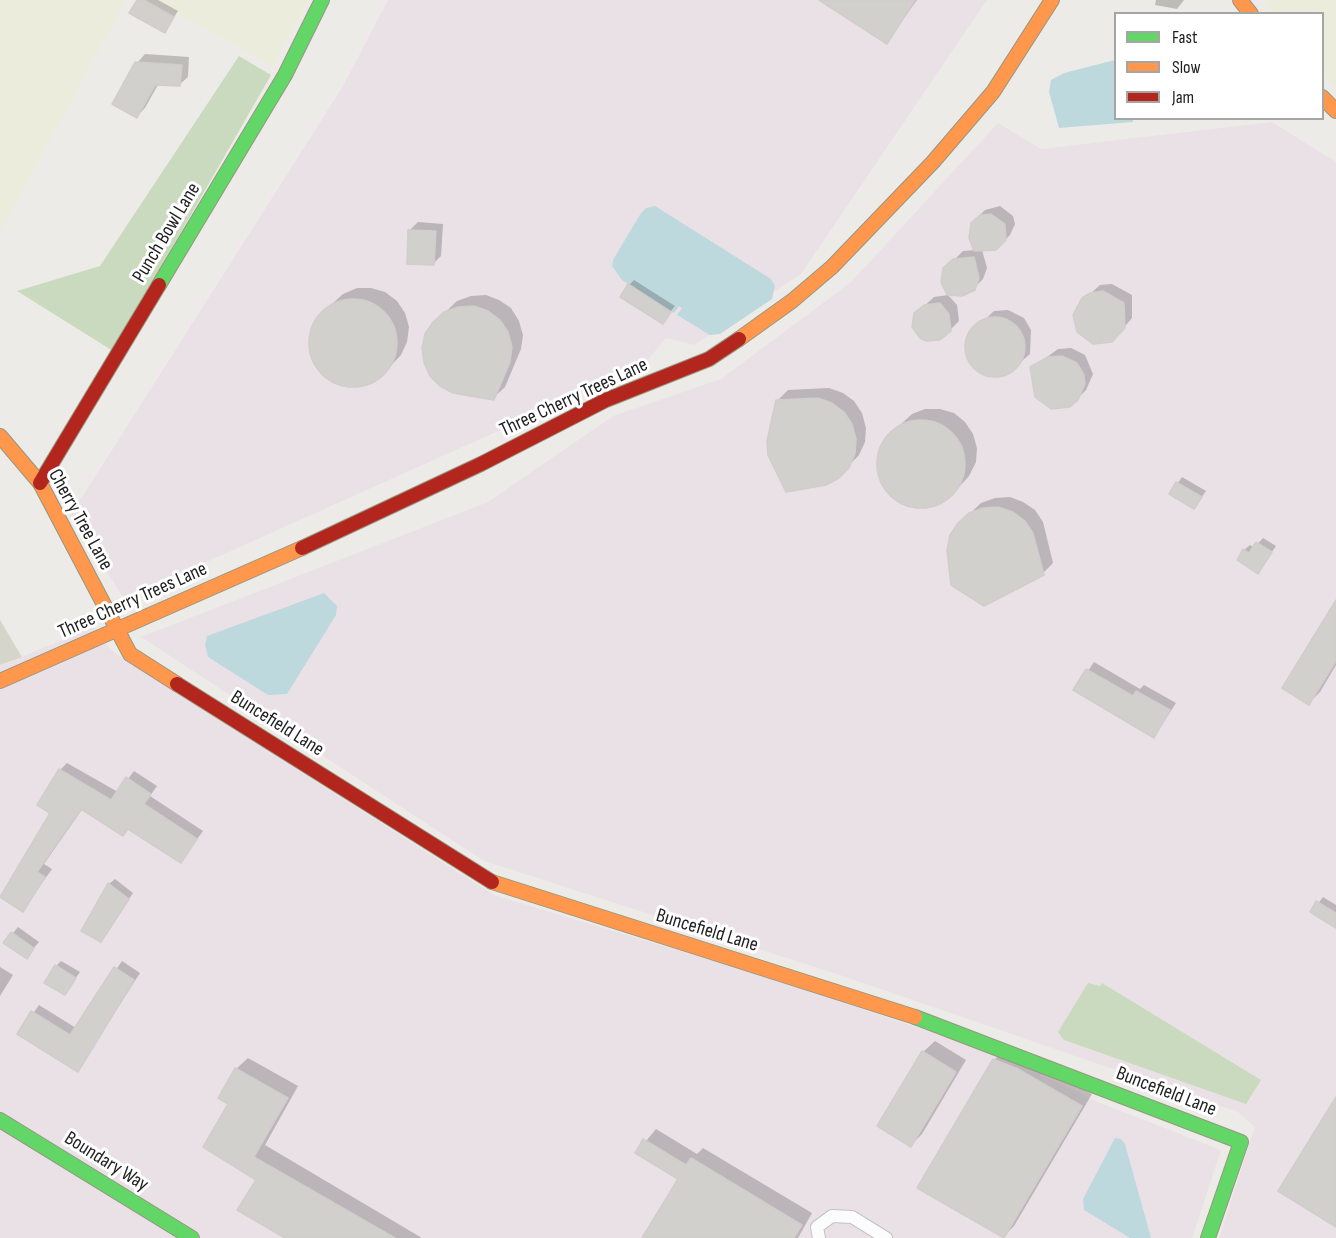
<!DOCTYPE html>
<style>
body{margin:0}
#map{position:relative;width:1336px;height:1238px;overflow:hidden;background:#edebe8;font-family:"Sofia Sans Condensed",sans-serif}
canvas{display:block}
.legend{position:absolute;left:1114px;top:12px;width:210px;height:108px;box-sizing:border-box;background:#fff;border:2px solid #a5a5a5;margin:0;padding:8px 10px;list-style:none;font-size:18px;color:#1f1f1f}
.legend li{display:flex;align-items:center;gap:12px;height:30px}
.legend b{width:30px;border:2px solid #a5a5a5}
</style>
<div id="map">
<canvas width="1336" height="1238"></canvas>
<ul class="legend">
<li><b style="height:8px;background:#63d668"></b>Fast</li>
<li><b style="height:8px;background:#ff974d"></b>Slow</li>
<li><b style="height:8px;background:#b3261e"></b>Jam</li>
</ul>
</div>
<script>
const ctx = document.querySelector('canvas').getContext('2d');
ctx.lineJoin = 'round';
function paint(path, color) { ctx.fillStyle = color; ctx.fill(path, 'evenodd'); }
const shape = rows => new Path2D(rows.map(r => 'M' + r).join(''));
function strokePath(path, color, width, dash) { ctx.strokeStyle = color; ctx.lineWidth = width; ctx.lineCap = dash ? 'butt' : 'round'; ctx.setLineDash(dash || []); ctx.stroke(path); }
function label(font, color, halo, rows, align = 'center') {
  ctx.font = font + ' "Sofia Sans Condensed",sans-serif'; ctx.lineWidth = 6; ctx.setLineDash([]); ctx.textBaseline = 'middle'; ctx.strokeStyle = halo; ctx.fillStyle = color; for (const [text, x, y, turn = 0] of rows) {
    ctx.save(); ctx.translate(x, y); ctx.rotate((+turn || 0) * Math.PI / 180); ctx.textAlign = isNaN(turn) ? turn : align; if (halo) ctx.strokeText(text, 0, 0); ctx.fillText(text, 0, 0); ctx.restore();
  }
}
paint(shape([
 [388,0,987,0,801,274,694,345,666,338,643,366,124,599,69,512,84,494,343,86],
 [1272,122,1336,162,1336,1238,1219,1238,1255,1127,1238,1112,843,976,484,861,141,637,488,502,613,416,721,379,851,282,998,123,1041,149],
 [93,627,106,645,119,656,494,895,783,982,1007,1058,1098,1102,1221,1150,1192,1238,0,1238,0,666]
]), '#eae1e7');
paint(shape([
 [0,620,22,657,0,665]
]), '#d6d5ca');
paint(shape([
 [0,0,126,0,0,232],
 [153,0,309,0,273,66],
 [1264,0,1336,0,1336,89,1323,75,1322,14,1272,13]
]), '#ececdc');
paint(shape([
 [239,56,271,75,113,351,17,291,100,266],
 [1088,983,1100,986,1102,983,1261,1080,1246,1104,1064,1040,1058,1032]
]), '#cadabf');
paint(shape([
 [1115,60,1116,118,1133,119,1133,122,1059,128,1049,92,1051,80,1064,73],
 [655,206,771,279,775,286,772,299,720,334,710,335,677,315,682,308,679,306,674,313,622,280,612,266,613,260,641,213,646,208],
 [324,593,337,606,336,615,287,694,268,695,208,657,205,645,207,636],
 [1115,1138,1121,1139,1125,1144,1151,1238,1130,1238,1084,1210,1083,1199]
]), '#bed9de');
paint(shape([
 [139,0,158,0,178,11,165,31],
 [822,0,917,0,887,42],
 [1156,0,1184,0,1177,9,1155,5],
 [145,54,189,57,188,77,179,85,159,83,145,108,136,117,137,63],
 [1000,206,1013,216,1015,224,1010,235,1001,244,989,250,982,250,987,268,983,279,974,288,951,263,963,251,976,250,970,230,976,219,985,210],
 [418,222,443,224,441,256,433,264,410,230],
 [634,280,675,306,662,322,629,285],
 [1112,284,1132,295,1132,318,1120,332,1075,315,1077,306,1100,285],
 [357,288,371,288,385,292,397,301,405,313,409,327,407,342,401,355,379,378,367,384,353,386,339,384,327,378,317,368,312,355,310,341,313,328,320,315,343,294],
 [486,295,499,300,511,308,519,321,523,335,521,349,505,387,493,398,434,323,457,301,471,296],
 [948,295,957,305,959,321,950,330,916,314,934,297],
 [1008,310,1024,318,1031,330,1030,354,1008,373,987,375,970,362,966,338,994,311],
 [1071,348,1085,355,1093,374,1086,390,1077,399,1051,407,1043,403,1033,389,1032,368,1058,349],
 [829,388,843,393,854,401,862,413,866,428,865,442,859,455,838,477,777,401,788,390],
 [925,409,940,409,954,413,965,422,973,434,977,448,976,462,969,476,960,486,948,498,935,505,921,507,908,505,895,498,886,488,880,476,878,462,881,448,888,436,912,414],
 [1182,477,1206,491,1194,508,1171,493],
 [1010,497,1023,502,1035,510,1043,522,1053,563,1043,573,959,524,981,503,995,498],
 [1263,538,1276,546,1258,572,1244,550,1250,545,1254,548],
 [1336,603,1336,665,1320,692,1309,703],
 [1094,662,1140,689,1144,685,1176,703,1154,737,1075,690],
 [67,763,118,792,134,771,157,786,150,796,203,831,181,861,129,828,83,808,44,864,52,869,23,910,52,812,60,770],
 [115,879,133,893,101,940,109,884],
 [1323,897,1336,905,1336,927,1312,912],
 [18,927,39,942,26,957,5,943],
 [61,961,80,972,65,993,56,966],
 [122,961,140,973,78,1070,19,1034,39,1005,76,1028],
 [0,967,13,975,0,996],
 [935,1041,966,1060,922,1134,911,1145,923,1052],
 [1006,1049,1092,1094,1014,1226,1003,1237,994,1060],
 [248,1058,298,1086,265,1145,422,1238,288,1238,258,1179,230,1103,236,1069],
 [656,1129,697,1154,703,1148,812,1213,798,1238,644,1238,680,1178,637,1152]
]), '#0003');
const building = shape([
 [137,0,144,0,174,17,165,33,129,13,137,0],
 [819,0,915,0,887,44,819,0],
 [135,62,182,65,180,86,155,85,137,118,112,104,135,62],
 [991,214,1005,224,1006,240,996,250,974,251,969,238,971,223,980,215,991,214],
 [408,230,436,231,434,265,407,264,408,230],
 [974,257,979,278,975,290,962,296,947,295,941,282,943,268,953,259,974,257],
 [628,284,671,312,663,324,620,297,628,284],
 [1103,291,1124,303,1125,328,1112,342,1093,344,1077,332,1073,315,1082,298,1090,293,1103,291],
 '309 343a44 44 0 1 1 88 0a44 44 0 1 1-88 0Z',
 [940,303,949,314,951,331,940,340,926,341,920,338,912,327,914,313,924,305,940,303],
 [474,306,488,311,500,320,508,332,512,347,510,362,494,400,453,393,440,386,430,376,424,363,422,348,425,334,433,322,444,312,458,307,474,306],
 '965 347a30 30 0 1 1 60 0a30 30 0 1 1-60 0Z',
 [1062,356,1077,363,1084,375,1085,384,1078,400,1070,407,1051,409,1035,397,1030,367,1048,357,1062,356],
 [818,398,832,403,844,412,852,424,856,439,855,454,849,468,839,478,826,485,786,492,768,455,767,441,776,400,818,398],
 '877 464a44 44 0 1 1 88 0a44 44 0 1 1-88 0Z',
 [1176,482,1202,497,1194,509,1169,494,1176,482],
 [998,507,1013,512,1025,521,1033,533,1044,575,984,606,951,585,947,550,950,535,958,523,969,513,983,508,998,507],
 [1256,542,1272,552,1258,574,1237,560,1243,549,1249,553,1256,542],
 [1336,600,1336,661,1309,705,1282,688,1336,600],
 [1086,669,1133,696,1136,691,1170,710,1154,738,1073,690,1086,669],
 [59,769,111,800,126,777,151,794,144,804,197,839,181,863,128,829,123,836,81,809,37,872,45,877,23,912,0,897,50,813,37,805,59,769],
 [108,883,129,899,101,942,81,931,108,883],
 [1316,901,1336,913,1336,928,1310,912,1316,901],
 [11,932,34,948,27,959,3,943,11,932],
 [55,965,76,978,65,995,44,983,55,965],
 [114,967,134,980,78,1072,17,1034,31,1011,70,1035,114,967],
 [922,1051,956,1072,911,1147,877,1126,922,1051],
 [993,1059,1018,1069,1082,1106,1004,1238,917,1188,993,1059],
 [235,1068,288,1098,254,1157,395,1238,285,1238,237,1210,256,1180,203,1147,228,1104,218,1098,235,1068],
 [1336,1097,1336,1227,1278,1191,1336,1097],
 [643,1139,686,1165,691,1158,802,1225,794,1238,642,1238,678,1179,635,1153,643,1139]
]);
paint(building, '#d2d0cd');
strokePath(building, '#d0cdca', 1.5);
const street = shape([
 [819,1238,817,1227,832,1216,852,1217,886,1238]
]);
const fast = shape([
 [159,285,285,75,322,0],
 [915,1017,1241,1142,1208,1238],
 [0,1120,192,1238]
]);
const slow = shape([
 [1240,0,1251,14],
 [1322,97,1336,111],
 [739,339,792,301,832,267,933,162,993,92,1052,0],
 [0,436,40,483,130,654,177,684],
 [0,681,302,548],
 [492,882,915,1017]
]);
const jam = shape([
 [40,483,159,285],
 [302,548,481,464,606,400,709,359,739,339],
 [177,684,492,882]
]);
strokePath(street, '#c4c3c2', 14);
strokePath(fast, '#969681', 16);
strokePath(slow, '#969681', 16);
strokePath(jam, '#969681', 16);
strokePath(street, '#fcfcfc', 12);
strokePath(fast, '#63d668', 14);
strokePath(slow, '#ff974d', 14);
strokePath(jam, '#b3261e', 14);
label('20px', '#1f1f1f', '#fff', [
 ["Punch Bowl Lane",167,233,-59],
 ["Three Cherry Trees Lane",574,398,-25],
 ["Cherry Tree Lane",80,520,61],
 ["Three Cherry Trees Lane",133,601,-24],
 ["Buncefield Lane",277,724,32],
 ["Buncefield Lane",707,931,17],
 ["Buncefield Lane",1166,1092,21],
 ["Boundary Way",106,1162,32]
]);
</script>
